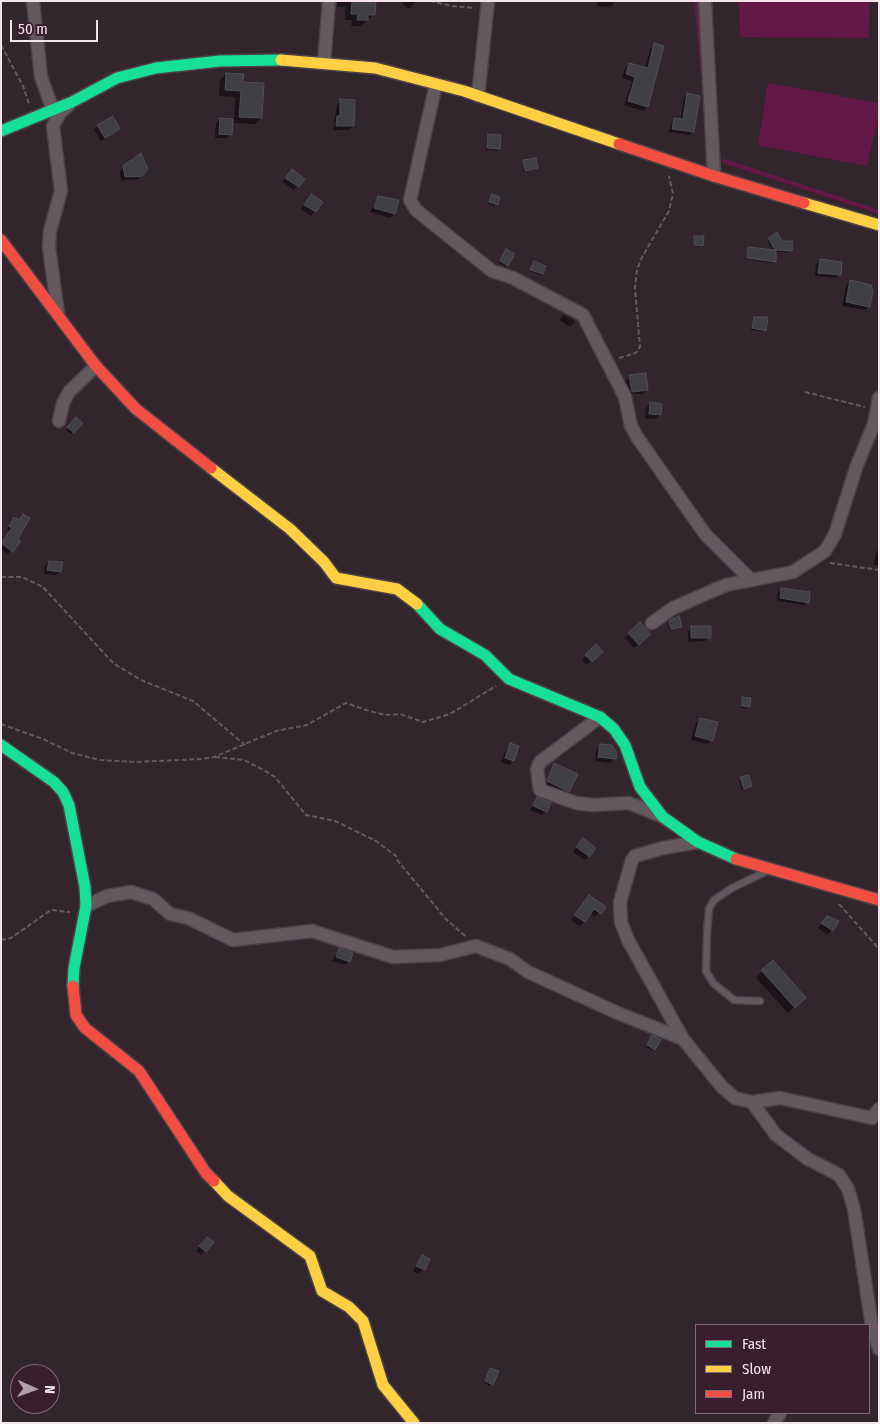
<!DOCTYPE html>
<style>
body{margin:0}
#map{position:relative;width:880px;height:1424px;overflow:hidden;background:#33252c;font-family:"Fira Sans Condensed",sans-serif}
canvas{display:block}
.frame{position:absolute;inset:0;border:2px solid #f5e3eb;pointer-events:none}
.legend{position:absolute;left:695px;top:1324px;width:175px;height:90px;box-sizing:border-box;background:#391f2d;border:1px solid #846d79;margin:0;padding:6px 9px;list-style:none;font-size:15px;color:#f5e3eb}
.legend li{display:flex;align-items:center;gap:10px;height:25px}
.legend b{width:25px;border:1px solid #846d79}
.north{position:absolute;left:10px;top:1364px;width:50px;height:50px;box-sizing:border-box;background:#391f2d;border:1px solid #846d79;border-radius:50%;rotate:92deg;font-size:14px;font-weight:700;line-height:20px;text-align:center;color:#f5e3eb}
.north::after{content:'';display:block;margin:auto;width:18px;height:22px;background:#b1a0a8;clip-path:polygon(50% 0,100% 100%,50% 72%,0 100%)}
.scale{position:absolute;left:10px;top:20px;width:88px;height:22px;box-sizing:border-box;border:2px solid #f5e3eb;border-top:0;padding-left:6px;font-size:15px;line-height:18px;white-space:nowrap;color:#f5e3eb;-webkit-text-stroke:4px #391f2d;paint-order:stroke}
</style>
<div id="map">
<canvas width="880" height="1424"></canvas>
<div class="frame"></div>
<ul class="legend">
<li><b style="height:6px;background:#16e098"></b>Fast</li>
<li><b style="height:6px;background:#ffcf43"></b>Slow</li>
<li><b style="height:6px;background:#f24e42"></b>Jam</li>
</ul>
<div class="north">N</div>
<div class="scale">50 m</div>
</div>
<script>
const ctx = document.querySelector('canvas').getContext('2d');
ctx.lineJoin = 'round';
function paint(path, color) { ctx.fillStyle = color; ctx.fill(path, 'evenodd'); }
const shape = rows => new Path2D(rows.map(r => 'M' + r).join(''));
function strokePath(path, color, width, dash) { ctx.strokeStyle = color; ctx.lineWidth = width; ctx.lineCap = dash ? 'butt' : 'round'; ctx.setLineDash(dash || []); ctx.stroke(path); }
paint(shape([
 [739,1,870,1,869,38,740,37],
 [768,83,879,103,879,114,867,166,758,145]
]), '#641848');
paint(shape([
 [337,1,375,1,373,15,361,26,351,26,352,20,345,20,346,7,337,7],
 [404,1,417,1,409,9,402,4],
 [597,1,615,1,611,7,597,6],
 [655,45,647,107,643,111,624,105,632,81,622,78,625,68,629,64,645,69,650,49],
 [226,74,242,84,261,118,255,124,234,123,235,97,219,96,220,80],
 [688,95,693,132,689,135,669,132,671,123,675,119,680,120,684,98],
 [341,101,353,126,349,130,333,130,337,105],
 [220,119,231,134,226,138,215,138,216,123],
 [98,126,119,129,101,141,94,130],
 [489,135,498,149,497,151,485,150],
 [523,161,536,168,523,172],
 [124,167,141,176,137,180,121,180,120,171],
 [292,170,303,179,294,190,282,182],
 [311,195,321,202,311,216,301,209],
 [492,196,499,198,495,206,488,204],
 [379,198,397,201,394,214,390,218,370,212],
 [776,234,791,250,789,252,774,252,773,263,746,259,749,248,773,251,767,241],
 [695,237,702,245,700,247,693,246],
 [505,253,513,255,506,267,499,263],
 [820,260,840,274,835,278,815,276,816,264],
 [534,262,542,274,540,275,529,271],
 [850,281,869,306,865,310,842,306,846,286],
 [564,315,575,321,570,327,559,320],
 [754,318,765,330,763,332,751,330],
 [630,377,647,390,643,394,627,394,625,381],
 [650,404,660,415,655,419,645,418,646,408],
 [76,419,81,424,71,434,66,430],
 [23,515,17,540,19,541,8,554,1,549,1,543,10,531,7,530,11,522,14,519,18,521],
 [876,551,879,551,879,565,874,565],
 [49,562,60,571,56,575,44,574,45,566],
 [782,589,808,602,804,605,777,601,778,592],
 [670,622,680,627,670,630,668,624],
 [692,627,710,637,705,641,688,642,688,631],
 [629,634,645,638,634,648,625,638],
 [596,646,601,652,587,665,582,660],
 [743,699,749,706,747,708,741,708],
 [700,719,711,740,707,744,691,740,696,723],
 [511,744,518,747,513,761,509,765,501,762,507,748],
 [600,745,615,758,610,763,595,761,596,750],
 [555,764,568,791,564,795,544,785],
 [741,779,751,786,742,790,739,780],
 [537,799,546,811,542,815,530,810],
 [579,844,589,856,585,860,573,852],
 [589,896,604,907,595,917,590,913,580,926,571,920],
 [823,922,837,922,828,935,818,928],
 [339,949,349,961,345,965,332,961],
 [762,971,798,1004,788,1013,756,978],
 [652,1037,654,1049,653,1051,646,1047],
 [203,1242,205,1251,201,1255,196,1251],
 [422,1256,429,1259,419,1274,413,1271],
 [490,1369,492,1384,490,1386,484,1383]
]), '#0007');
strokePath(shape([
 [696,1,703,76],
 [724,161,879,212]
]), '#641848', 4);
const building = shape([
 [352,1,376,1,375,15,368,15,368,20,357,20,358,14,351,14,352,1],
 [654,43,664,46,648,107,628,101,635,77,626,74,629,63,648,68,654,43],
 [226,73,244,74,243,82,264,83,262,118,239,117,241,91,225,90,226,73],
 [687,93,700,96,694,132,672,129,674,118,683,119,687,93],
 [340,99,355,100,354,126,336,126,337,116,340,116,340,99],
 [113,116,120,129,105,138,97,125,113,116],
 [220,118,233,119,232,135,219,134,220,118],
 [488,134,501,135,500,149,487,148,488,134],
 [141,153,148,169,142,176,125,177,123,166,141,153],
 [536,158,538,168,525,171,523,160,536,158],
 [292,169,305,179,299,187,285,178,292,169],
 [311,194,323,202,316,212,304,205,311,194],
 [492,194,500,197,498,205,489,202,492,194],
 [378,196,399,200,395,214,374,208,378,196],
 [777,232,782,241,793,241,792,251,776,250,776,262,747,258,748,247,775,250,768,238,777,232],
 [694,236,704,236,703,246,694,245,694,236],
 [506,249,515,254,508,266,500,261,506,249],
 [820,259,842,262,841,275,818,273,820,259],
 [534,261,546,266,543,274,530,270,534,261],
 [850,280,871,285,873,291,870,307,846,302,850,280],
 [754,317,768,317,766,331,752,328,754,317],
 [646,373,648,390,632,392,629,375,646,373],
 [650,402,662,404,661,415,649,414,650,402],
 [76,417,83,423,74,433,67,427,76,417],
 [23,514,30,518,18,539,21,541,13,552,1,543,12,528,9,526,14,517,19,520,23,514],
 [49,561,63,562,61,572,47,570,49,561],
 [781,588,810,592,809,603,780,598,781,588],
 [679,616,682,627,671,629,669,621,679,616],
 [640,622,651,634,639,645,628,633,640,622],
 [691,626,711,626,711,638,691,638,691,626],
 [596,644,603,652,592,662,585,655,596,644],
 [742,697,751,698,750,707,742,706,742,697],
 [700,718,718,722,713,741,695,736,700,718],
 [510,743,519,746,514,761,505,758,510,743],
 [600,744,612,745,617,753,616,759,598,757,600,744],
 [554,763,578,774,569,792,547,781,554,763],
 [749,775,752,786,744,789,740,777,749,775],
 [537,797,551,803,547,812,533,806,537,797],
 [583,838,596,848,590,857,576,847,583,838],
 [589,895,606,907,601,914,594,909,585,922,574,915,589,895],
 [827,916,839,921,833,931,821,923,827,916],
 [339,948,353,953,350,962,336,957,339,948],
 [773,960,806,998,795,1008,761,970,773,960],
 [652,1035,661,1040,655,1050,647,1045,652,1035],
 [207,1237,214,1242,206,1252,199,1246,207,1237],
 [422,1255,430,1259,425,1270,416,1266,422,1255],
 [490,1368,499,1371,493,1385,485,1381,490,1368]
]);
paint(building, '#3f3f45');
strokePath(building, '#4f4f53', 1);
const lane = shape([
 [760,1001,734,1000,713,983,706,971,707,933,709,909,714,900,732,888,765,872]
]);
const street = shape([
 [33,1,41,77,53,110],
 [705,1,714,176],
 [324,63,329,1],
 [436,84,410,200,416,210,492,271,513,278,583,315,625,397,631,426,637,437,705,534,750,579],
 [478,96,488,1],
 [58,314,49,247,50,231,61,191,53,126,60,113,69,105],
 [59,421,63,403,69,392,96,366],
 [652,623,673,608,726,585,793,572,825,551,835,534,857,465,874,424,879,398],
 [600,717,540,762,537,769,540,790,576,803,593,805,629,803,661,816],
 [698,842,663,848,635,856,632,860,620,902,621,922,628,940,683,1039,722,1087,735,1098,752,1102,780,1098,872,1118,879,1109],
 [86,906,107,896,131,892,153,899,170,914,188,918,233,940,312,931,393,957,440,955,476,946,510,959,528,972,620,1014,683,1039],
 [752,1102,776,1135,808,1159,839,1175,848,1189,854,1209,872,1326,879,1349],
 [774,1423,780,1413]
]);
const fast = shape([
 [1,131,72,102,117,78,156,68,220,61,281,60],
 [417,604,440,629,485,655,509,679,600,717,614,729,625,745,640,787,663,817,698,842,736,859],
 [1,745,54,782,63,792,69,805,85,887,86,906,74,968,73,986]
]);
const slow = shape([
 [281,60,375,68,464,91,619,144],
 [804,203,879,225],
 [211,468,290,529,324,562,336,578,397,589,417,604],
 [214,1181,228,1196,310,1256,322,1291,349,1307,363,1321,383,1385,414,1423]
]);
const jam = shape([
 [619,144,714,176,804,203],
 [1,240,96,366,136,409,211,468],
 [736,859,879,900],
 [73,986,76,1015,85,1028,139,1071,206,1173,214,1181]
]);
strokePath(lane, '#4e4148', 9);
strokePath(street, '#4e4148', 15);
strokePath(fast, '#4e4148', 14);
strokePath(slow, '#4e4148', 14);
strokePath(jam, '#4e4148', 14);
strokePath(shape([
 [430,1,452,6,475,8],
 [1,45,23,86,29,104],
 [619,358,636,353,640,347,635,288,637,270,642,257,669,211,673,194,669,176],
 [805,392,865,407],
 [830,563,879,570],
 [1,577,22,577,43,587,113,663,141,680,193,701,245,745],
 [1,724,43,739,72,753,100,760,135,762,202,759,214,757,276,731,307,725,346,703,369,711,385,715,400,714,423,722,450,714,496,686],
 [215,757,244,760,267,772,275,777,306,815,335,821,376,841,396,856,398,861,445,918,465,936],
 [839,904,879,949],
 [1,940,11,938,51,910,70,912]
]), '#645b60', 2, [5, 2.5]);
strokePath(lane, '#63595e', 6);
strokePath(street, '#63595e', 12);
strokePath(fast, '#16e098', 11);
strokePath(slow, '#ffcf43', 11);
strokePath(jam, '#f24e42', 11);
</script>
